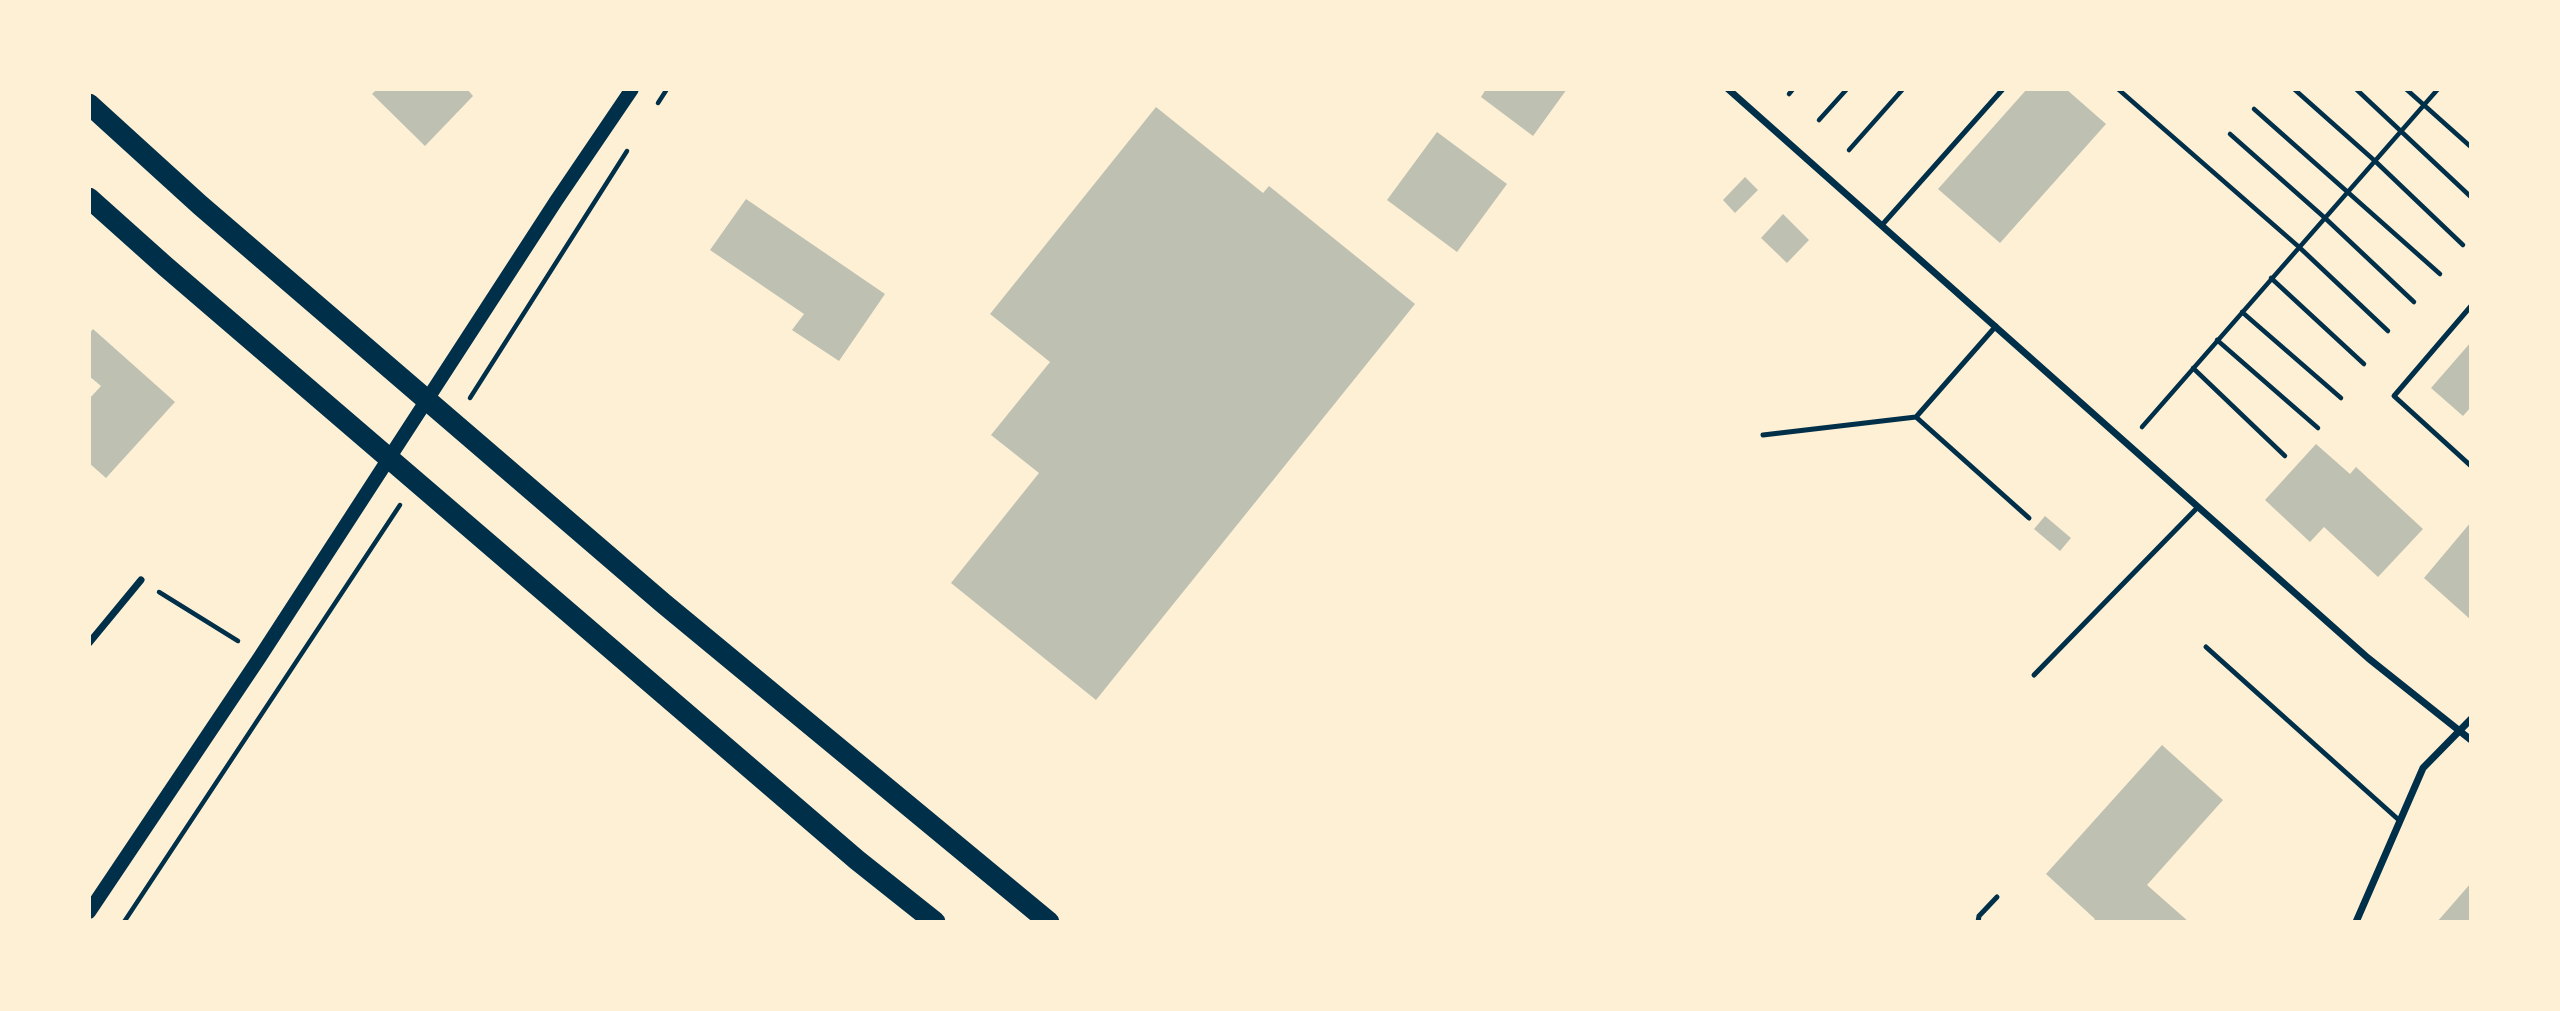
<!DOCTYPE html>
<style>
body{margin:0}
#map{position:relative;width:2560px;height:1011px;overflow:hidden;background:#fdf0d5;font-family:"PT Serif",serif}
canvas{display:block}
.frame{position:absolute;inset:0;border:91px solid #fdf0d5;pointer-events:none}
</style>
<div id="map">
<canvas width="2560" height="1011"></canvas>
<div class="frame"></div>
</div>
<script>
const ctx = document.querySelector('canvas').getContext('2d');
ctx.lineJoin = 'round';
function paint(path, color) { ctx.fillStyle = color; ctx.fill(path, 'evenodd'); }
const shape = rows => new Path2D(rows.map(r => 'M' + r).join(''));
function strokePath(path, color, width, dash) { ctx.strokeStyle = color; ctx.lineWidth = width; ctx.lineCap = dash ? 'butt' : 'round'; ctx.setLineDash(dash || []); ctx.stroke(path); }
paint(shape([
 [377,89,467,89,473,96,425,146,372,94],
 [1486,89,1567,89,1533,136,1481,97],
 [2027,89,2066,89,2106,124,2000,243,1938,189],
 [1156,107,1263,193,1269,186,1415,304,1096,700,951,583,1039,473,991,435,1050,362,990,314],
 [1437,132,1507,184,1457,252,1387,200],
 [1745,177,1758,190,1735,213,1723,200],
 [746,199,885,294,839,361,792,330,804,314,710,250],
 [1783,214,1809,240,1787,263,1761,238],
 [93,329,175,402,106,478,89,463,89,399,101,386,89,376,89,334],
 [2471,342,2471,407,2463,416,2431,388],
 [2316,444,2350,474,2356,467,2423,529,2378,577,2324,527,2310,542,2265,500],
 [2045,516,2071,538,2060,551,2034,529],
 [2471,522,2471,620,2424,578],
 [2162,745,2223,800,2147,885,2189,922,2093,922,2095,919,2046,874],
 [2471,883,2471,922,2437,922]
]), '#bec0b2');
strokePath(shape([
 [2118,89,2299,247,2388,331],
 [2294,89,2375,161,2463,245],
 [2356,89,2471,197],
 [2406,89,2471,147],
 [1789,94,1793,89],
 [658,103,667,89],
 [2254,109,2440,274],
 [1819,120,1847,89],
 [2230,134,2325,218,2414,302],
 [1849,150,1903,89],
 [2271,278,2364,364],
 [2242,312,2341,398],
 [2217,340,2318,428],
 [2193,368,2285,456],
 [470,398,627,151],
 [2142,427,2438,89],
 [159,592,238,641],
 [124,922,400,505]
]), '#003049', 4.5);
strokePath(shape([
 [1882,225,2003,89],
 [2471,306,2394,396,2471,466],
 [1996,326,1916,417,2029,518],
 [1763,435,1916,417],
 [2206,647,2400,821],
 [2034,675,2198,507],
 [1978,922,1979,916,1997,897]
]), '#003049', 5);
strokePath(shape([
 [1728,89,2368,658,2471,740],
 [89,643,141,580],
 [2356,922,2423,768,2471,719]
]), '#003049', 7);
strokePath(shape([
 [89,912,260,657,556,201,632,89]
]), '#003049', 14);
strokePath(shape([
 [89,104,200,205,663,603,1049,922],
 [89,198,165,266,857,860,935,922]
]), '#003049', 21);
</script>
